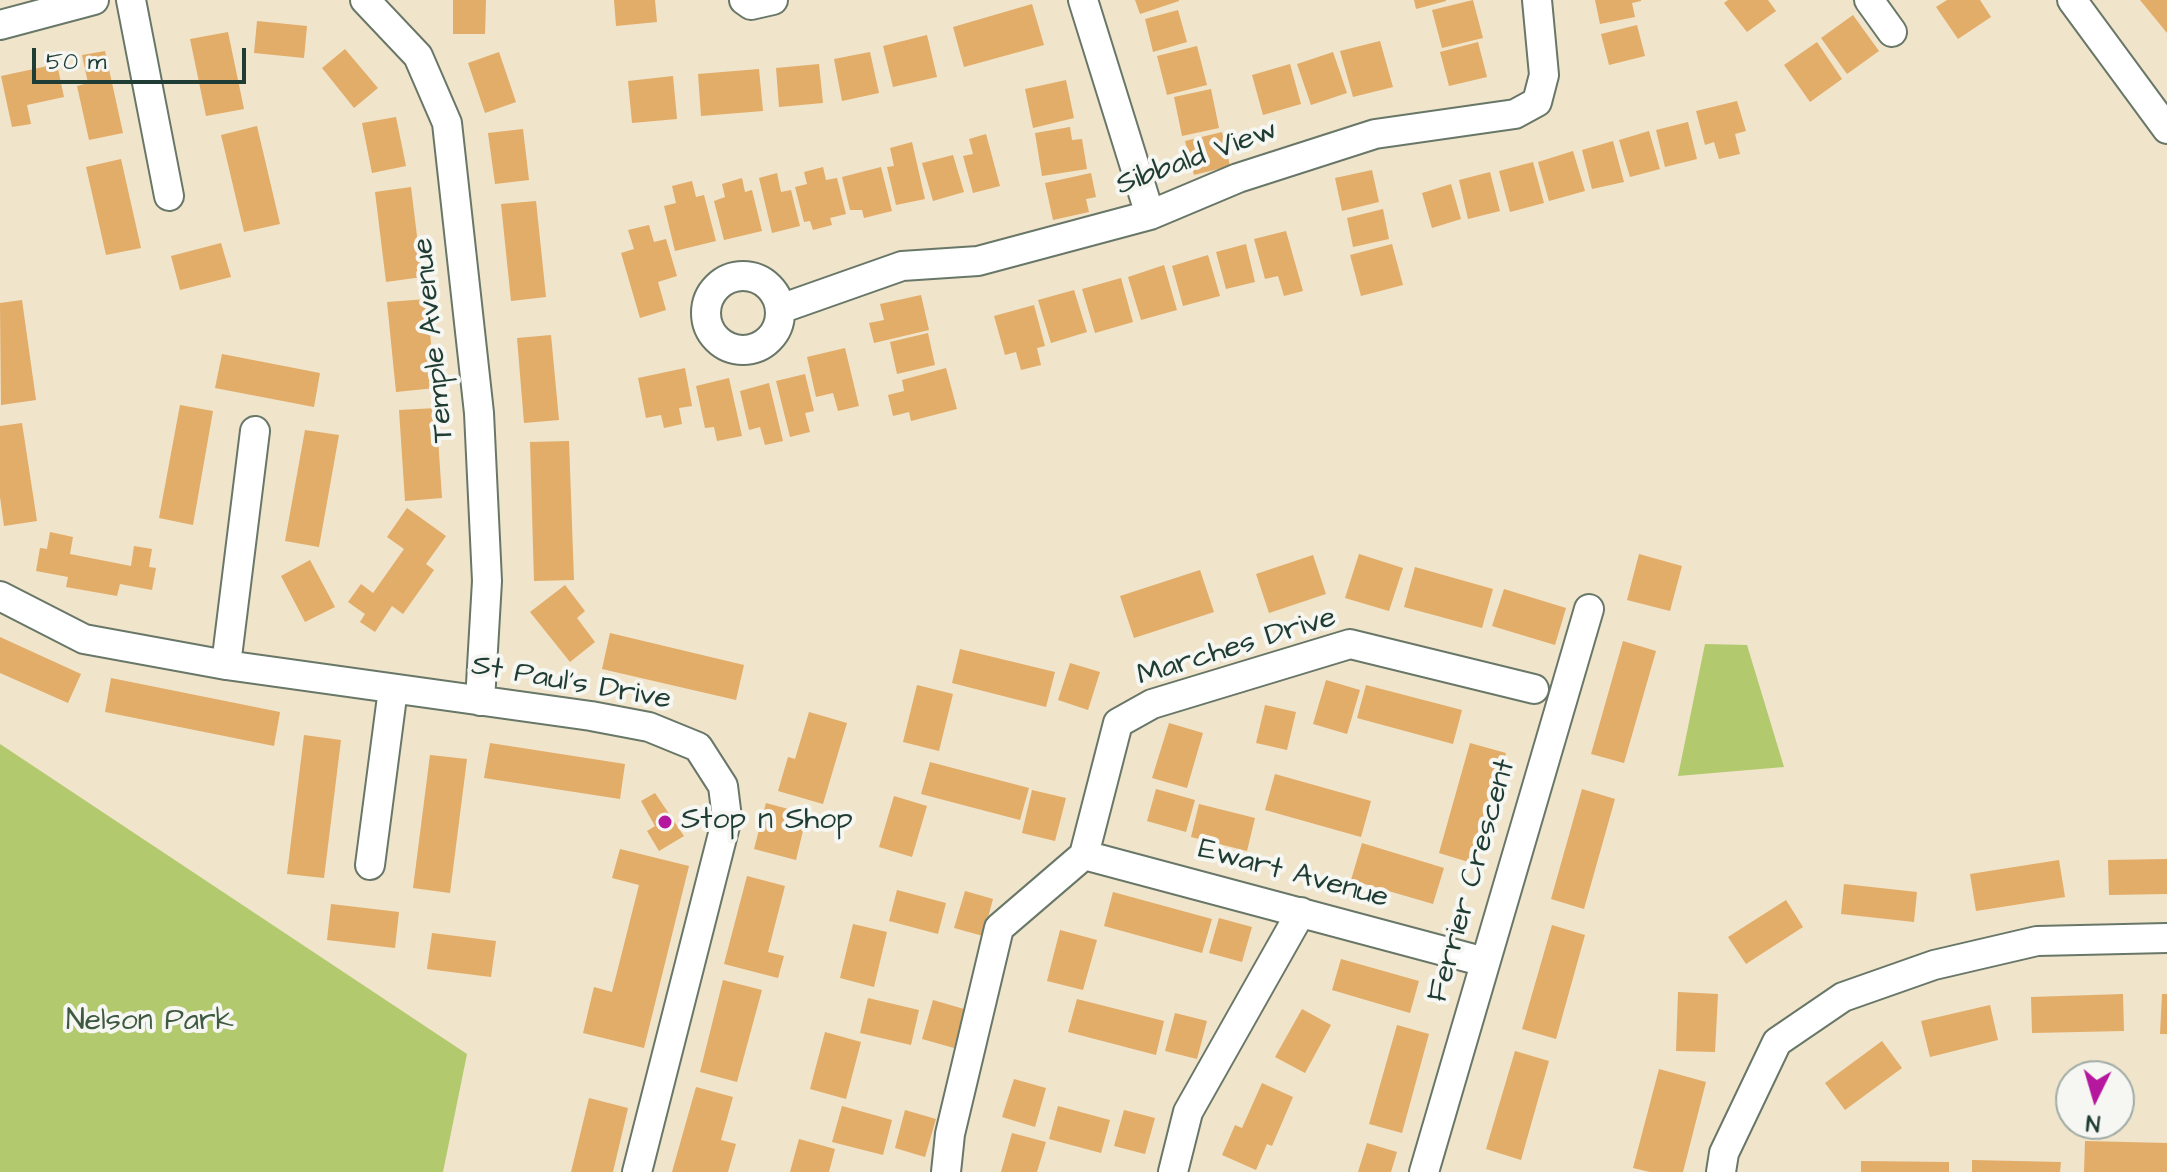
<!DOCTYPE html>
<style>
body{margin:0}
#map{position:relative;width:2167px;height:1172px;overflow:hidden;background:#f0e4ca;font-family:"Architects Daughter",sans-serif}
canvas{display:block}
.north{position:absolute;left:2055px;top:1060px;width:80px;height:80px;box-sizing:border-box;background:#f6f6f2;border:2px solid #a0aca6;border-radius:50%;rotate:185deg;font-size:22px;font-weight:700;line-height:32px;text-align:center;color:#1f3d34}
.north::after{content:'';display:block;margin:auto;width:28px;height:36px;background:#b5179e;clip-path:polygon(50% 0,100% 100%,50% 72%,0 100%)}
.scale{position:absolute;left:32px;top:48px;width:214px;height:36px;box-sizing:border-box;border:4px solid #1f3d34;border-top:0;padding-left:10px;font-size:24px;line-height:28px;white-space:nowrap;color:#1f3d34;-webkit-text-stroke:6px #f6f6f2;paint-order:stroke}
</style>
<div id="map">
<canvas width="2167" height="1172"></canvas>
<div class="north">N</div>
<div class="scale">50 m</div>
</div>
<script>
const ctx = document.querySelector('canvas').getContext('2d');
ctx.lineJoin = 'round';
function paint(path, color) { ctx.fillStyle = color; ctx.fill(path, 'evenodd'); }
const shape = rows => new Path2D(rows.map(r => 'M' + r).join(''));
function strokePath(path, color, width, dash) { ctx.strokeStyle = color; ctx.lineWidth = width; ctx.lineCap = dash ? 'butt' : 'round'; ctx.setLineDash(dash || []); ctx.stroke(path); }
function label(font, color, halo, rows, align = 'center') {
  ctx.font = font + ' "Architects Daughter",sans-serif'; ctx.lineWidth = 8; ctx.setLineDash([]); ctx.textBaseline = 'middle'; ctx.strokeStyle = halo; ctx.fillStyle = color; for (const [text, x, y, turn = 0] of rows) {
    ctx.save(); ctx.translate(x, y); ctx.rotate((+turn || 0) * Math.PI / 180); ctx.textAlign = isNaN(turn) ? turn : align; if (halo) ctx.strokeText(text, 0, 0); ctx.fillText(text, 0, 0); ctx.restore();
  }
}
paint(shape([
 [1705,644,1747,645,1784,767,1678,776],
 [0,744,467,1054,443,1172,0,1172]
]), '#b3c96e');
paint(shape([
 [453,0,486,0,485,34,453,34],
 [614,0,655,0,657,22,616,26],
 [1135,0,1179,0,1179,1,1140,14],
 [1414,0,1446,0,1446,1,1416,9],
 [1473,0,1483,38,1442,48,1432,10],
 [1595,0,1641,0,1641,1,1632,3,1635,17,1600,24],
 [1728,0,1768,0,1776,11,1747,32,1724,3],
 [1947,0,1980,0,1991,17,1958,39,1936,7],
 [2140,0,2167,0,2167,33],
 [1032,4,1044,45,964,67,953,27],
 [1178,10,1187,42,1153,52,1145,19],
 [1853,15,1879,51,1847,74,1821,38],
 [257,21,307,26,304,58,254,53],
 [1637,25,1645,56,1609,65,1601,34],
 [228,32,244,109,206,116,190,39],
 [927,35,937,77,893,87,883,46],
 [1380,41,1393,87,1353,97,1340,51],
 [1478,42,1487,77,1449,86,1440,52],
 [1817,42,1842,79,1810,102,1784,65],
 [1197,46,1207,85,1167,95,1157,56],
 [345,49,378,88,354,108,322,68],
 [105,51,123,133,89,140,77,86,88,83,82,55],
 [499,52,516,102,485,113,468,63],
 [870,52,879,93,842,101,834,59],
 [1333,52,1347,93,1311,105,1297,64],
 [57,64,64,97,27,105,31,124,12,127,1,76],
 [819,64,823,103,779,107,776,68],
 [1290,64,1301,104,1263,115,1252,75],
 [759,69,763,111,701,116,698,74],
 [673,76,677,119,632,123,628,81],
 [1066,80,1074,118,1033,128,1025,89],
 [1211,89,1219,128,1182,136,1174,97],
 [1737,101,1746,131,1735,134,1740,154,1719,159,1714,142,1705,145,1696,111],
 [396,117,406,166,372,173,362,123],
 [1688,122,1697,159,1665,167,1656,130],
 [257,126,280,224,244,232,221,135],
 [1070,127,1072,140,1082,139,1087,169,1042,176,1035,133],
 [523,129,529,180,495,184,488,133],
 [1649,131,1660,169,1630,177,1619,140],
 [1222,132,1230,166,1194,175,1185,141],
 [986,134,1000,186,973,193,963,156,973,154,969,139],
 [1613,141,1624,182,1592,189,1582,150],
 [912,142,925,199,896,205,887,167,894,166,890,148],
 [1573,151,1585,191,1549,201,1538,162],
 [953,155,964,192,933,201,922,163],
 [121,159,141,248,106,255,86,167],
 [1533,162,1544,203,1510,212,1499,171],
 [823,167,826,180,837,178,846,214,830,218,832,225,813,230,810,221,804,222,795,187,807,184,804,172],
 [881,167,892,211,864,218,862,210,850,210,842,177],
 [1372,170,1379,202,1342,211,1335,178],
 [1490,172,1500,211,1468,219,1459,180],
 [777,173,781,192,791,190,800,226,772,233,759,178],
 [1091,173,1096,197,1086,199,1089,212,1053,220,1045,183],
 [742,178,745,192,752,190,762,231,724,240,714,201,725,197,722,184],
 [692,181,696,197,704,195,716,241,675,251,664,206,676,203,672,186],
 [1451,184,1461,219,1432,228,1422,193],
 [411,187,422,277,386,282,375,192],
 [536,201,546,297,511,301,501,204],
 [1383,209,1389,239,1353,247,1347,218],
 [649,225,654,242,666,239,677,276,658,282,666,310,640,318,621,253,634,249,628,230],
 [1286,231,1303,291,1284,296,1278,276,1265,279,1254,239],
 [221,243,231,277,180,290,171,256],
 [1246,244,1255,282,1226,289,1216,252],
 [1392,244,1403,285,1361,296,1350,255],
 [1208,255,1220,296,1183,306,1172,266],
 [1164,265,1177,310,1141,320,1128,277],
 [1121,278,1133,322,1095,333,1082,289],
 [1074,290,1087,332,1051,343,1038,300],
 [921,295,929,330,874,343,869,323,884,320,880,304],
 [427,299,435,388,396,392,387,302],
 [22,300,36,400,1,405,0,303],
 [1034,305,1045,346,1037,348,1041,365,1021,370,1016,352,1005,355,994,316],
 [928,333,935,365,897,374,890,342],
 [551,335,559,420,524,423,517,338],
 [845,348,859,406,838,411,833,393,816,397,807,357],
 [222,354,320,373,314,407,215,388],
 [685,368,692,406,679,408,682,424,664,428,661,415,646,418,638,378],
 [946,368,957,409,911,421,909,412,893,416,888,395,904,391,902,380],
 [805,374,814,411,805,413,810,432,790,437,776,381],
 [729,378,742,436,717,441,714,427,705,428,696,386],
 [769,383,783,441,765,445,760,427,749,430,740,391],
 [180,405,213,411,193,525,159,518],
 [436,408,442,498,405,501,399,410],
 [22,423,37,521,4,526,0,497,0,426],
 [305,430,339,435,319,547,285,541],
 [569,441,574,580,534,581,530,442],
 [407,508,446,536,426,564,434,570,403,614,392,606,375,632,360,622,365,614,348,602,361,584,373,593,404,549,387,537],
 [50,532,73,537,70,554,131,566,134,546,152,549,149,567,156,568,152,590,120,584,117,596,66,587,68,577,36,571,40,548,47,549],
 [1359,554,1403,568,1389,611,1345,598],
 [1639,554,1682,566,1670,611,1627,600],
 [1313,555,1326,594,1269,613,1256,574],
 [310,560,335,607,305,622,281,576],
 [1415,567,1493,589,1482,628,1404,607],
 [1200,570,1214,612,1134,638,1120,596],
 [565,585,585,611,577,618,595,642,570,662,530,612],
 [1504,589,1566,608,1555,645,1492,626],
 [610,633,744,665,736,700,602,669],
 [0,637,81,674,68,703,0,673],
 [1623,641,1656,651,1624,763,1591,754],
 [960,649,1055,672,1046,707,952,683],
 [1070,663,1100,672,1088,710,1058,700],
 [111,678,280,712,274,746,105,712],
 [1326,680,1360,690,1347,734,1313,724],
 [917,685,953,694,939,751,903,742],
 [1366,685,1462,710,1453,744,1357,718],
 [1265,705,1296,712,1287,750,1256,743],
 [809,712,847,723,823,804,778,791,788,757,795,759],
 [1169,723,1203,733,1187,788,1152,778],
 [304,735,341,740,324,878,287,874],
 [490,743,625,764,620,799,484,778],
 [1470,743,1506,753,1475,864,1439,853],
 [430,755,467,759,450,893,413,888],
 [930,762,1029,788,1020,820,921,794],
 [1275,774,1371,801,1361,837,1265,810],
 [1156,789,1195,800,1186,832,1147,821],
 [1582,789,1615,799,1584,909,1551,899],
 [1032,790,1066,798,1055,841,1022,833],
 [655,793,684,836,659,851,647,831,655,826,641,801],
 [894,796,927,806,912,857,879,847],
 [766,803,807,814,796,860,754,849],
 [1199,804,1255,818,1247,851,1191,837],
 [1362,843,1444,868,1433,904,1351,880],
 [620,849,689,866,644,1048,583,1033,594,987,612,992,639,885,612,878],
 [2167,859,2167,894,2109,895,2108,860],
 [2059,860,2065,897,1976,911,1970,874],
 [747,876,785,886,768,952,784,956,778,978,724,964],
 [1844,884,1917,892,1914,922,1841,914],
 [897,890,946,903,938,934,889,921],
 [965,891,993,899,983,936,954,928],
 [1113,892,1212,919,1202,953,1104,926],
 [1786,900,1803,927,1746,964,1728,937],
 [331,904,399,912,395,948,327,940],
 [1219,918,1252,927,1242,962,1209,953],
 [853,924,887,932,874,987,840,978],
 [1552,925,1585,935,1556,1039,1522,1029],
 [1060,930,1097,940,1083,990,1047,981],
 [432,933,496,941,491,977,427,969],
 [1341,959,1419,981,1410,1013,1332,990],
 [723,980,762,990,737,1082,700,1072],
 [1678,992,1718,994,1715,1052,1676,1051],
 [2123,994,2124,1031,2032,1033,2031,997],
 [2162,994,2167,994,2167,1034,2160,1034],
 [868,998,919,1010,911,1045,860,1033],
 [1077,999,1164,1021,1156,1055,1068,1032],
 [933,1000,964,1009,954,1048,922,1039],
 [1990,1005,1998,1040,1930,1057,1921,1021],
 [1302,1009,1331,1025,1305,1073,1275,1057],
 [1175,1013,1207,1021,1197,1059,1165,1051],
 [1397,1025,1429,1034,1402,1133,1369,1124],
 [825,1032,861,1042,846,1099,810,1089],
 [1882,1041,1902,1068,1845,1110,1825,1083],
 [1515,1051,1549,1061,1521,1160,1486,1149],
 [1659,1069,1706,1082,1683,1172,1650,1172,1633,1168],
 [1014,1079,1046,1088,1035,1127,1002,1117],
 [1262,1083,1293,1097,1272,1146,1267,1144,1256,1170,1222,1155,1235,1125,1242,1128],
 [696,1087,733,1097,721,1140,736,1144,728,1172,672,1172],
 [589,1098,628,1108,613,1172,571,1172],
 [842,1106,892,1120,883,1155,832,1142],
 [1058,1106,1110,1120,1101,1153,1049,1139],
 [905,1110,936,1119,925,1157,895,1148],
 [1124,1110,1155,1118,1145,1154,1114,1146],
 [1012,1133,1046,1142,1037,1172,1001,1172],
 [799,1139,835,1149,829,1172,790,1172],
 [2085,1141,2167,1143,2167,1172,2084,1172],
 [1367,1143,1397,1152,1391,1172,1358,1172],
 [1972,1160,2061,1162,2060,1172,1972,1172],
 [1861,1161,1949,1162,1949,1172,1861,1172]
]), '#e2ac69');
const street = shape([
 [131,0,169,196],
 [365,0,418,56,447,123,479,413,487,581,480,701],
 [744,0,751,5,773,0],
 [1083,0,1150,215],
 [1869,0,1892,32],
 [2072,0,2167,129],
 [0,25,94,0],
 '706 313a37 37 0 1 1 74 0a37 37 0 1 1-74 0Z',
 [780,309,902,266,978,261,1150,215,1238,178,1375,134,1515,114,1537,102,1544,75,1537,0],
 [0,596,84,639,226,665,591,716,649,727,698,747,723,786,727,818,637,1172],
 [226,665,255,431],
 [1084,855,1485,962],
 [370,865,393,689],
 [946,1172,950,1134,999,928,1084,855,1118,723,1152,704,1350,644,1534,689],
 [1173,1172,1188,1112,1301,912],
 [1424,1172,1589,609],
 [1721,1172,1724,1153,1777,1042,1843,997,1934,965,2037,941,2167,938]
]);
strokePath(street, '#687768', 32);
strokePath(street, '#fff', 28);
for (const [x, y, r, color] of [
 [665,822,8,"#b5179e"]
]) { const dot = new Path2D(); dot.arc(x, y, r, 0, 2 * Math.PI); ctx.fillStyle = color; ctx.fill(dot); strokePath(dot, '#f6f6f2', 3); }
label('30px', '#1f3d34', '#f6f6f2', [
 ["Sibbald View",1197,159,-20],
 ["Temple Avenue",435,340,-96],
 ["Marches Drive",1237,648,-17],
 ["St Paul's Drive",571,684,10],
 ["Ewart Avenue",1293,875,15],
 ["Ferrier Crescent",1473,881,-74]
]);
label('30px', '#1f3d34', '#f6f6f2', [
 ["Stop n Shop",681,822]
], 'left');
label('30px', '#3d5940', '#f6f6f2', [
 ["Nelson Park",150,1023]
]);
</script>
